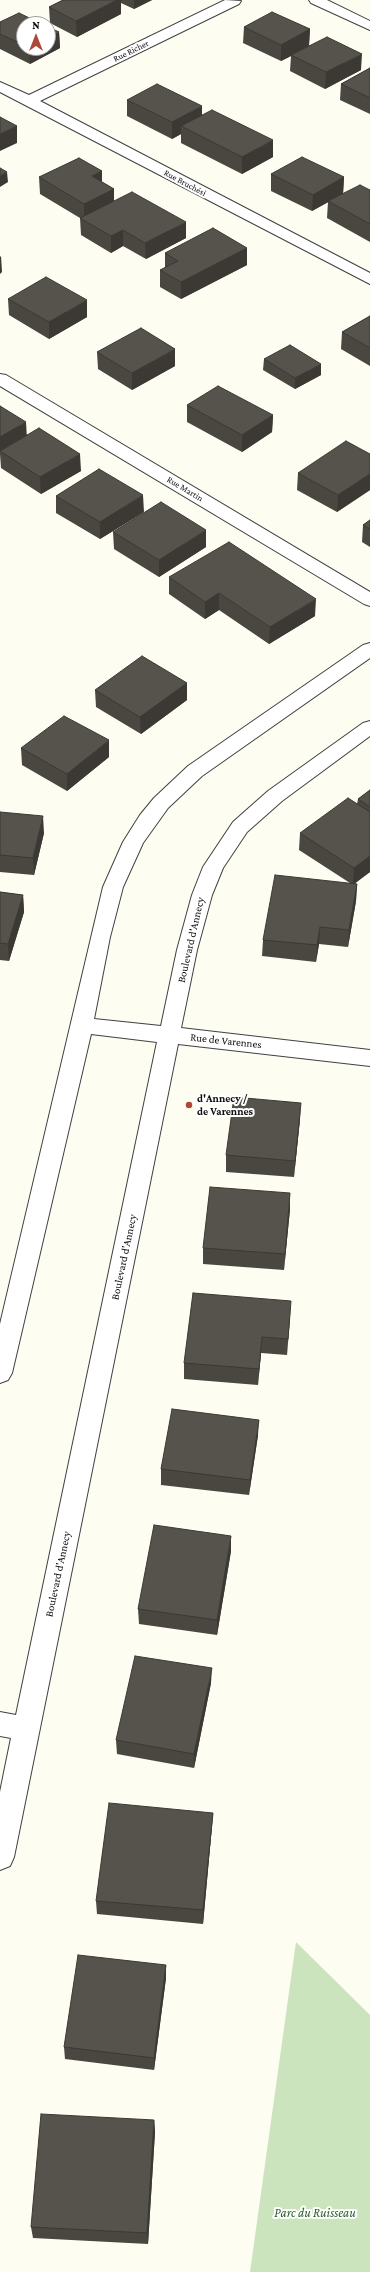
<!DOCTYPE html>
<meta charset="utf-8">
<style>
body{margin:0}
#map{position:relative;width:370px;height:2272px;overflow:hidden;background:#fdfdf1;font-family:"Crimson Pro",serif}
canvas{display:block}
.north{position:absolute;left:16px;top:16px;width:40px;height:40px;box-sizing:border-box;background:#fff;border:1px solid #9f9f9f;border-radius:50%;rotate:0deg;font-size:11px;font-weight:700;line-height:16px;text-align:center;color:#0e0e0e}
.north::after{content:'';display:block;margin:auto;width:14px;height:18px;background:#ae4737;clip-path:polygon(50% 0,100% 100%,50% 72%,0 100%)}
</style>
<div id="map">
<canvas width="370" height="2272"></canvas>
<div class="north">N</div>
</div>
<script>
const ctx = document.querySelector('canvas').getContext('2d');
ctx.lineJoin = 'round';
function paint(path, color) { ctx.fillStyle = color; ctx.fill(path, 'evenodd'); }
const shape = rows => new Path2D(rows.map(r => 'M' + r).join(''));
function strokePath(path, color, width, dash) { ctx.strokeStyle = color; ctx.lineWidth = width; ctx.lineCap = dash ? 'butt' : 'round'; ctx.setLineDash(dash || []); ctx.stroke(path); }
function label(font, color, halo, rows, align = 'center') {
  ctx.font = font + ' "Crimson Pro",serif'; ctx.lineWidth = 4; ctx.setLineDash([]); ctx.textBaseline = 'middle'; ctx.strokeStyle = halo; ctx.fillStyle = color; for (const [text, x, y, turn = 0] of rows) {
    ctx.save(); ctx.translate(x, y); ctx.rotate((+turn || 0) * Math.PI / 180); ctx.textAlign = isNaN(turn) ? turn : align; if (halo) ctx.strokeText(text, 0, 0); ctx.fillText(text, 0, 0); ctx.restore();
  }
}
paint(shape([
 [296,1942,370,2015,370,2272,250,2272]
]), '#cbe4be');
const minor = shape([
 [225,0,241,1,239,4,40,101,370,273,370,284,0,92,0,82,29,95,225,0],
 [309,0,327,0,370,21,370,30,311,3,309,0],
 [0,374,6,375,370,592,370,606,364,604,0,386,0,374],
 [370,643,370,658,202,776,168,808,143,843,123,887,110,937,94,1019,161,1026,177,950,192,895,203,867,233,822,268,791,363,723,370,721,370,736,282,801,247,832,223,868,212,895,197,950,181,1028,370,1050,370,1066,178,1044,14,1857,10,1866,0,1870,0,1792,11,1738,0,1736,0,1712,16,1715,157,1042,91,1034,12,1373,8,1380,0,1383,0,1324,103,887,123,842,140,815,154,798,188,766,363,645,370,643]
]);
strokePath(minor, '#414141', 2);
paint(minor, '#fff');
paint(shape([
 [63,0,152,0,134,9,121,3,121,14,77,37,50,23,49,7],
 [0,22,24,24,24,48,48,48,59,32,60,48,30,64,0,49],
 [244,27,310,29,309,45,361,70,325,89,290,71,291,56,281,61,243,43],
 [370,68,370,114,340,100,341,84],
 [127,100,202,115,273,157,242,174,181,143,181,134,172,139,127,116],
 [102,171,102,182,114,189,114,201,186,238,146,259,123,246,111,253,81,235,80,218,40,194,39,177],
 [271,174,344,177,343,194,370,190,370,242,327,218,328,202,312,211,271,191],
 [247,248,247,265,181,299,160,287,160,270,165,268,165,253],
 [8,299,87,317,49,339,9,315],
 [370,316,370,366,341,349,342,332],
 [97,352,175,366,132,390,98,369],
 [264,359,321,375,295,389,263,370],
 [187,405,273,415,272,432,242,452,187,422],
 [0,406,27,435,81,471,41,494,1,468,0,454],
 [370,454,370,490,337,512,297,490,298,473],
 [56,496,144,512,100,539,56,513],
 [370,520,370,547,362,542,363,525],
 [113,532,206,547,159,577,114,549],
 [169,577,315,616,269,644,219,610,205,619,169,594],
 [187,683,187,700,141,734,96,707,95,690],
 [21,748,109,757,67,791,22,765],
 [370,790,370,872,354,883,357,884,356,901,348,947,319,944,316,962,262,956,263,940,350,883,299,850,300,833,357,804,358,799],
 [0,812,44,833,34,875,0,872],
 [0,892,23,895,24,912,9,961,0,960],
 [300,1119,294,1177,226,1172,226,1155],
 [290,1209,284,1270,203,1264,203,1248],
 [290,1317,287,1355,261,1353,258,1385,184,1379,184,1363],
 [258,1435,249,1495,161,1485,161,1469],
 [231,1551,217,1635,139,1624,138,1609],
 [211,1683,194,1768,117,1754,116,1740],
 [213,1813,212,1826,203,1924,97,1914,96,1901],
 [166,1965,166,1978,154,2070,65,2059,64,2047],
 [154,2120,155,2132,148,2244,33,2238,31,2227]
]), '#4a4741');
paint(shape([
 [117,0,121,0,121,14,77,37,76,21],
 [134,0,152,0,134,9],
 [310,29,309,45,291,55,291,56,281,61,281,45],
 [59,32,60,48,30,64,29,48,48,48,48,38],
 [362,54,361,70,325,89,326,72],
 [202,106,202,122,181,126,181,134,172,139,172,122],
 [17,126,17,143,0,151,0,134],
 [273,140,273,157,242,174,242,157],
 [102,171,102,188,92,176],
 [7,172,8,182,0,187,0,176],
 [344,177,343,194,312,211,313,195],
 [114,189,114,206,84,220,84,204],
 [186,222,186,238,146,259,145,243],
 [123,230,123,246,111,253,111,236],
 [247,248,247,265,181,299,181,282],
 [1,256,2,272,0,274,0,257],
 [87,300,87,317,49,339,49,322],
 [175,349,175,366,132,390,132,373],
 [321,364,321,375,295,389,295,378],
 [273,415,272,432,242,452,242,435],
 [26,422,27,439,0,451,0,437],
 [80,454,81,471,41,494,40,477],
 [370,474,370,490,337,512,338,495],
 [143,495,144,512,100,539,100,522],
 [206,530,206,547,159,577,159,560],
 [219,593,219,610,205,619,205,602],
 [316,599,315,616,269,644,270,627],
 [187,683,187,700,141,734,140,717],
 [109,740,109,757,67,791,67,774],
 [43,816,44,833,34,875,33,858],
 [370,856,370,872,353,885,354,868],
 [357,884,356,901,348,947,349,930],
 [23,895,24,912,9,961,8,944],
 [320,927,319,944,316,962,317,945],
 [301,1103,300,1119,294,1177,295,1161],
 [290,1193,290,1209,284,1270,285,1254],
 [291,1301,290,1317,287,1355,288,1339],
 [262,1337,261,1353,258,1385,259,1369],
 [259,1420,258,1435,249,1495,250,1480],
 [231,1536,231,1551,217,1635,217,1620],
 [212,1668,211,1683,194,1768,194,1754],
 [213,1813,212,1826,203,1924,203,1910],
 [166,1965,166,1978,154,2070,154,2058],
 [154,2120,155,2132,148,2244,147,2233]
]), '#3c3935');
const building = shape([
 [63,0,117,0,76,21,49,7,63,0],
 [272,12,310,29,281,45,244,27,272,12],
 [19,13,42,24,24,24,24,45,0,34,0,22,19,13],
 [48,27,59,32,48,38,48,27],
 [327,37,362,54,326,72,291,55,327,37],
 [370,68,370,98,341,84,370,68],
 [157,84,202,106,172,122,127,100,157,84],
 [212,110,273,140,242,157,181,126,212,110],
 [0,117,17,126,0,134,0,117],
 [302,157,344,177,313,195,271,174,302,157],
 [79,158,102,171,92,176,114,189,84,204,39,177,79,158],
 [0,168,7,172,0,176,0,168],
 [360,185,370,190,370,224,328,201,360,185],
 [132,192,186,222,145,243,123,230,111,236,80,218,132,192],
 [213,228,247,248,181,282,160,270,178,261,165,253,213,228],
 [46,277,87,300,49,322,8,299,46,277],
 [370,316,370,348,342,332,370,316],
 [141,328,175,349,132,373,97,352,141,328],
 [290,345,321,364,295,378,264,359,290,345],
 [218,386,273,415,242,435,187,405,218,386],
 [0,406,26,422,0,437,0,406],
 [39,428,80,454,40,477,0,451,39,428],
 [346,441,370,454,370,474,338,495,298,473,346,441],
 [99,469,143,495,100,522,56,496,99,469],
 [161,502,206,530,159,560,113,532,161,502],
 [370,520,370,529,363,525,370,520],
 [229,542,316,599,270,627,219,593,205,602,169,577,229,542],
 [142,656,187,683,140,717,95,690,142,656],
 [64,716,109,740,67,774,21,748,64,716],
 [370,790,370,807,358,799,370,790],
 [348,798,370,812,370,856,354,868,300,833,348,798],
 [0,812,43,816,33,858,0,855,0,812],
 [275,875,357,884,349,930,320,927,317,945,263,940,275,875],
 [0,892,23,895,8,944,0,943,0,892],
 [234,1097,301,1103,295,1161,226,1155,234,1097],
 [210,1187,290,1193,285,1254,203,1248,210,1187],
 [193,1293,291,1301,288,1339,262,1337,259,1369,184,1363,193,1293],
 [172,1409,259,1420,250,1480,161,1469,172,1409],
 [154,1525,231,1536,217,1620,138,1609,154,1525],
 [135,1656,212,1668,194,1754,116,1740,135,1656],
 [109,1803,213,1813,203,1910,96,1901,109,1803],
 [78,1955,166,1965,154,2058,64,2047,78,1955],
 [41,2114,154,2120,147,2233,31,2227,41,2114]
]);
paint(building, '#56524c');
strokePath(building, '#3c3935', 1);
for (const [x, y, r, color] of [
 [189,1105,4,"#ae4737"]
]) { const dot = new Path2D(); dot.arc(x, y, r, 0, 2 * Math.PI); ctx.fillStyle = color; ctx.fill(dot); strokePath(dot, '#fff', 1.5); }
label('9px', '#0e0e0e', '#fff', [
 ["Rue Richer",131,51,-26],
 ["Rue Bruchési",185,183,28],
 ["Rue Martin",185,489,31]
]);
label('11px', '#0e0e0e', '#fff', [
 ["Boulevard d'Annecy",191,940,-77],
 ["Rue de Varennes",226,1041,6],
 ["Boulevard d'Annecy",124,1257,-78],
 ["Boulevard d'Annecy",58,1574,-78]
]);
label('bold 11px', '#0e0e0e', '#fff', [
 ["d'Annecy /",197,1099],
 ["de Varennes",197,1112]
], 'left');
label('italic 13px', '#275e26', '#fff', [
 ["Parc du Ruisseau",315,2213]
]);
</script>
